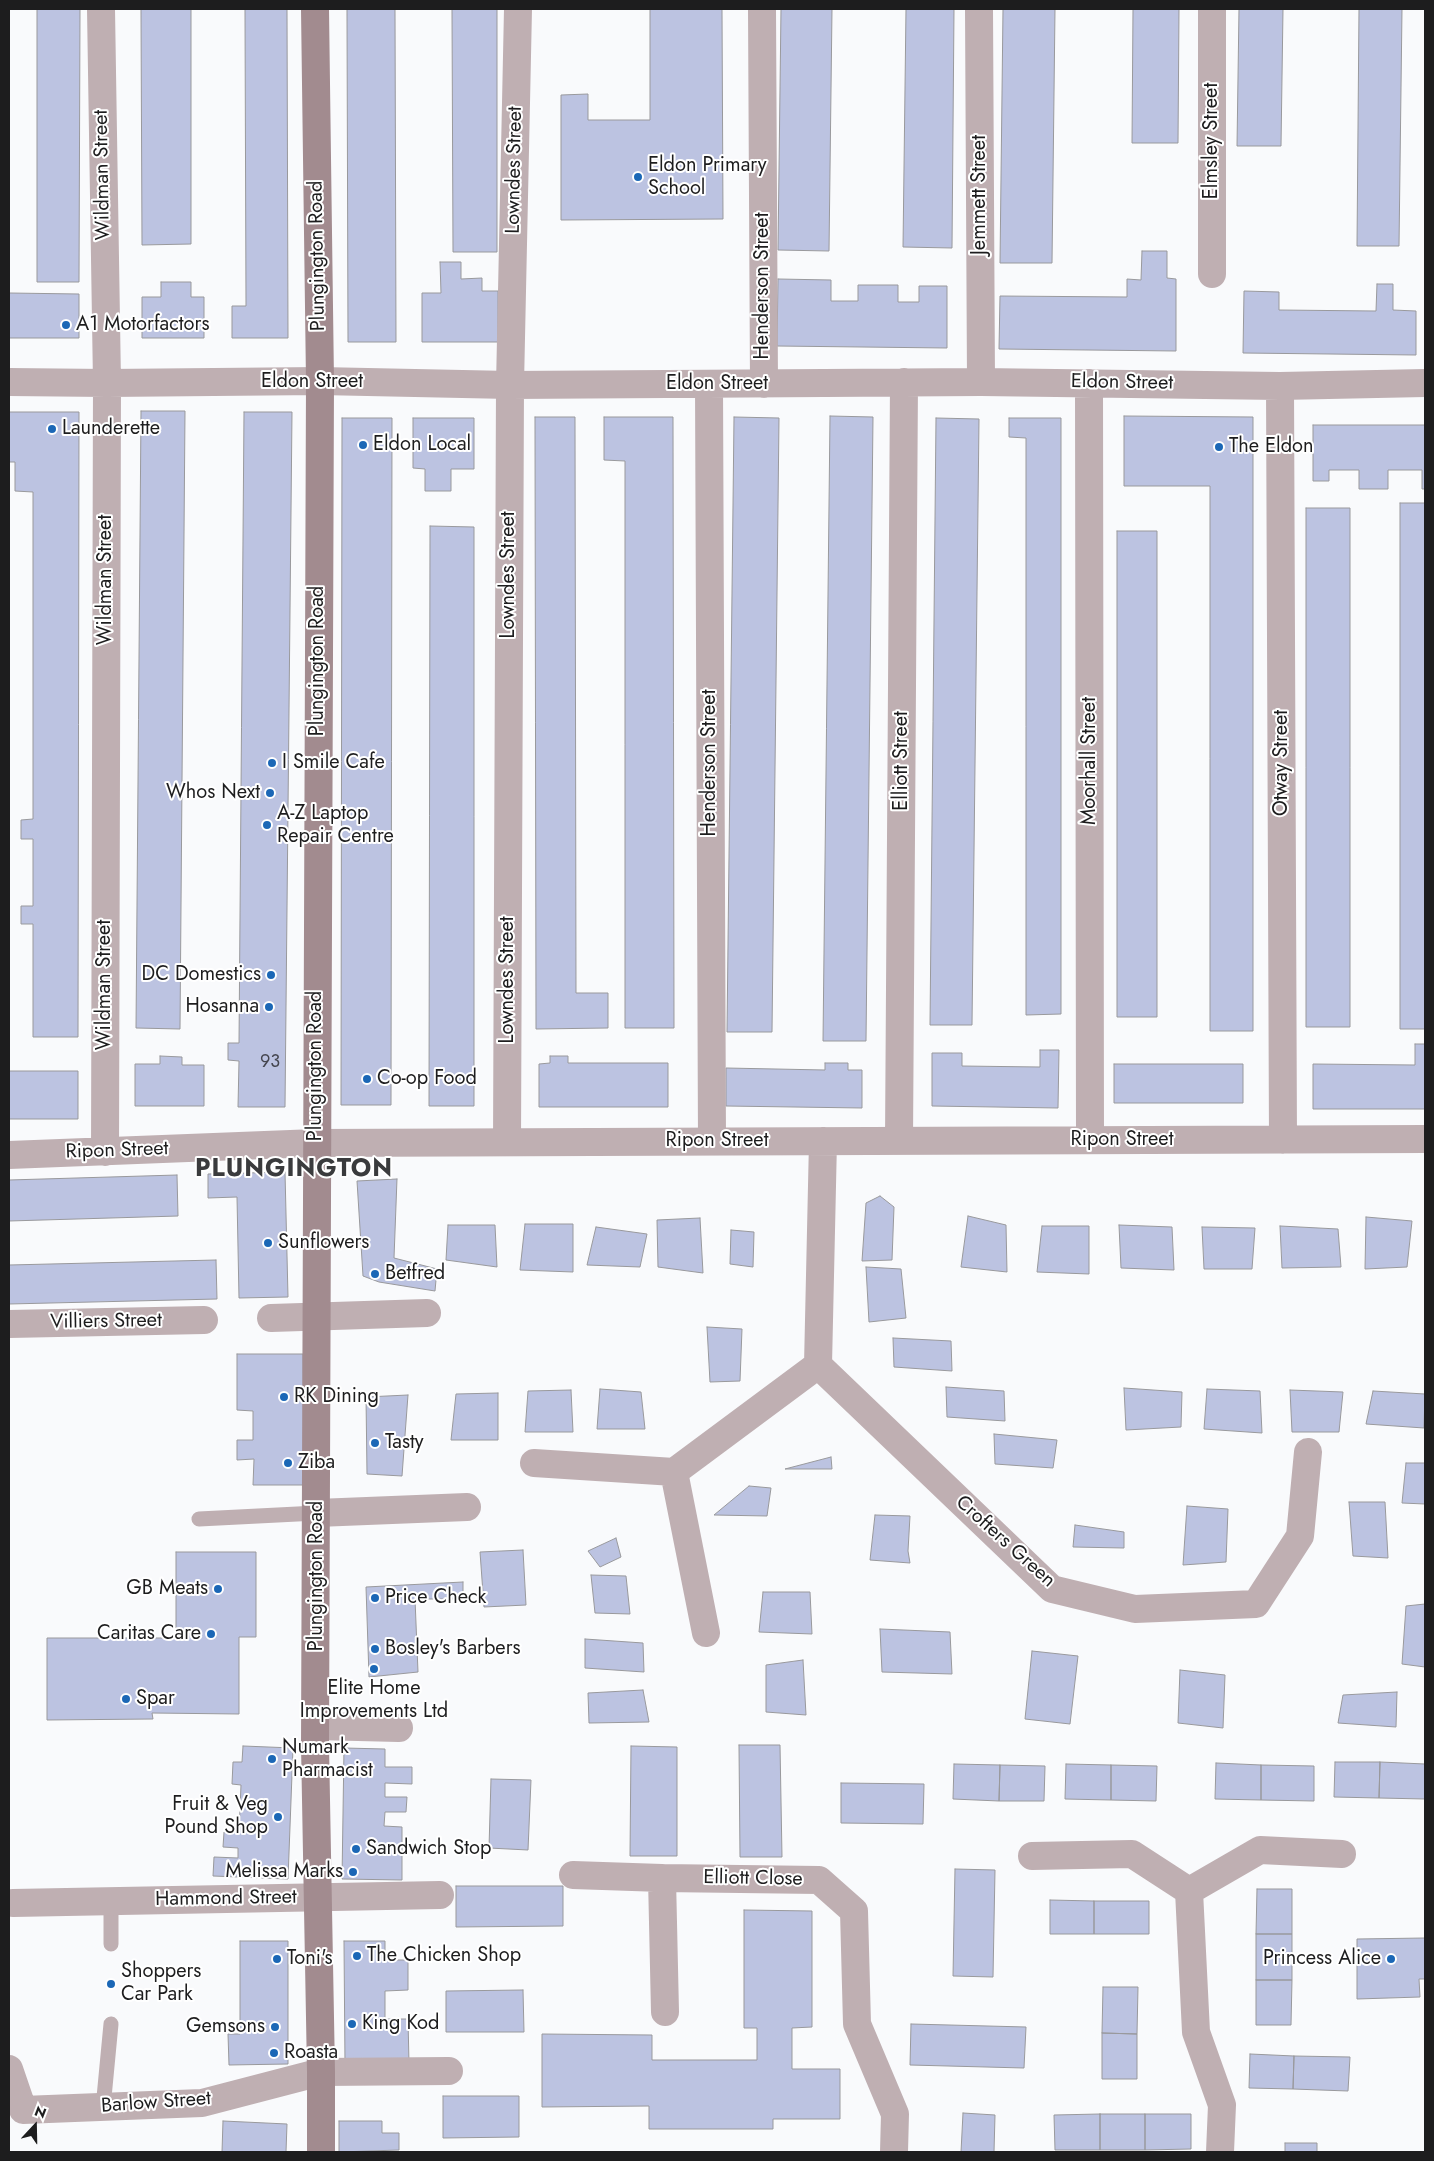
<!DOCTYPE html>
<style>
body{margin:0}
#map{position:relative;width:1434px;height:2161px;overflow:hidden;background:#f9fafc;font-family:Jost,sans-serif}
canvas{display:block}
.frame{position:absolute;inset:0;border:10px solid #1d1d1e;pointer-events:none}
.north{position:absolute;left:10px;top:2101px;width:50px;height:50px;-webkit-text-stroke:4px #fff;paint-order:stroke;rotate:21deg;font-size:14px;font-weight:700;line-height:20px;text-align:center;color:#1d1d1e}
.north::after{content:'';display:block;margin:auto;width:18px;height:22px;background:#1d1d1e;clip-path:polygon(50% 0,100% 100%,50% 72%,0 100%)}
</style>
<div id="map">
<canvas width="1434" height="2161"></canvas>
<div class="frame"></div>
<div class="north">N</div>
</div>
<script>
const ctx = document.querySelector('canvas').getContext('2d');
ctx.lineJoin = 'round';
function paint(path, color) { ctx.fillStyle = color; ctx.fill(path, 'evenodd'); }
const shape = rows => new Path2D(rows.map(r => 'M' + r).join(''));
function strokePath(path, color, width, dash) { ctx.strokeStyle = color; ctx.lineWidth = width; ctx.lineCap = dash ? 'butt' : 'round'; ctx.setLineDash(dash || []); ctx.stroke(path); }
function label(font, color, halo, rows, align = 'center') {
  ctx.font = font + ' Jost,sans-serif'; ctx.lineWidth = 4; ctx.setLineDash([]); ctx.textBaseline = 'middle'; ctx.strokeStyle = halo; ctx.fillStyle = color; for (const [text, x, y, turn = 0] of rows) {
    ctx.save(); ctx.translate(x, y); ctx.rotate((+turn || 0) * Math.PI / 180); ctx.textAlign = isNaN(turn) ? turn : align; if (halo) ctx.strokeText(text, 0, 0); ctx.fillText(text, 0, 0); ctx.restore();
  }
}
const building = shape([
 [37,9,80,9,79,282,37,282,37,9],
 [141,9,191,9,191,244,142,245,141,9],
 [245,9,287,9,288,338,232,338,232,306,246,306,245,9],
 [347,9,395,9,396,342,348,342,347,9],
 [452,9,497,9,497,252,453,252,452,9],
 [650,9,722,9,723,219,561,220,561,95,588,94,588,120,650,120,650,9],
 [781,9,832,9,829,251,778,250,781,9],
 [906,9,954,9,952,248,903,247,906,9],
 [1003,9,1055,9,1052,263,1000,263,1003,9],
 [1133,9,1179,9,1178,143,1132,143,1133,9],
 [1239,9,1283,9,1281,146,1237,146,1239,9],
 [1359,9,1402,9,1399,246,1357,246,1359,9],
 [1142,251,1167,251,1167,278,1176,279,1176,351,999,349,1000,296,1127,297,1127,279,1141,280,1142,251],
 [440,262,461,262,461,279,482,278,482,291,498,291,498,342,422,342,422,293,441,293,440,262],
 [778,279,831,280,831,301,858,301,858,285,898,285,898,302,919,302,919,286,947,286,947,348,777,346,778,279],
 [161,282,191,282,191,297,204,297,204,338,142,338,142,297,161,297,161,282],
 [1377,284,1393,284,1393,310,1416,311,1416,355,1243,353,1244,291,1279,292,1279,310,1376,311,1377,284],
 [9,293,79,294,79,338,9,338,9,293],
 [141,411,185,411,180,1029,136,1028,141,411],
 [9,412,79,412,78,1037,33,1037,33,924,21,924,21,906,33,906,33,839,21,839,21,820,33,819,33,492,15,491,15,462,9,462,9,412],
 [244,412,292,412,285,1107,238,1107,239,1061,228,1060,228,1043,239,1043,244,412],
 [830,416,873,417,866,1041,823,1041,830,416],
 [1124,416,1253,417,1253,1031,1210,1031,1210,486,1124,486,1124,416],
 [535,417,575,417,576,993,608,993,608,1028,536,1029,535,417],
 [604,417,673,417,674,1028,625,1028,625,461,604,460,604,417],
 [734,417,779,418,772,1032,727,1032,734,417],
 [342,418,392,418,391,1105,341,1105,342,418],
 [413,418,474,418,474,469,451,469,451,491,425,491,425,469,413,468,413,418],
 [936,418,979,419,972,1025,930,1025,936,418],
 [1009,418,1061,418,1061,1014,1026,1015,1026,438,1009,437,1009,418],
 [1313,425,1425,425,1425,489,1422,489,1422,470,1388,470,1388,489,1359,489,1359,470,1329,470,1329,481,1313,481,1313,425],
 [1400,503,1425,503,1425,1029,1400,1029,1400,503],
 [1306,508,1350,508,1350,1027,1306,1027,1306,508],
 [430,526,474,527,474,1106,429,1106,430,526],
 [1117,531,1157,531,1157,1017,1117,1017,1117,531],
 [1415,1044,1425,1044,1425,1109,1313,1109,1313,1064,1415,1065,1415,1044],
 [1040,1050,1059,1050,1058,1108,932,1106,932,1053,962,1053,962,1066,1040,1067,1040,1050],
 [160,1056,182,1057,182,1065,204,1065,204,1106,135,1106,135,1064,160,1064,160,1056],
 [550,1056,568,1056,568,1063,668,1063,668,1107,539,1107,539,1064,550,1063,550,1056],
 [825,1063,848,1063,848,1070,862,1070,862,1108,726,1106,726,1068,825,1070,825,1063],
 [1114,1064,1243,1064,1243,1103,1114,1103,1114,1064],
 [9,1071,78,1071,78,1119,9,1119,9,1071],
 [285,1172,288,1297,239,1298,237,1197,208,1198,208,1174,285,1172],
 [177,1175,178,1216,9,1221,9,1180,177,1175],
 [397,1179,394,1258,437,1269,435,1291,379,1282,363,1276,357,1181,397,1179],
 [880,1196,894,1207,892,1260,862,1261,866,1203,880,1196],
 [968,1216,1006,1225,1007,1272,961,1267,968,1216],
 [1366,1217,1412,1221,1407,1267,1365,1269,1366,1217],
 [700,1218,703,1273,658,1267,657,1220,700,1218],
 [525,1224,573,1224,573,1272,520,1270,525,1224],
 [448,1225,495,1225,497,1267,446,1260,448,1225],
 [1119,1225,1172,1227,1174,1270,1121,1268,1119,1225],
 [1042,1226,1089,1226,1089,1274,1037,1272,1042,1226],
 [1280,1226,1338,1229,1341,1267,1282,1268,1280,1226],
 [596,1227,647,1234,640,1267,587,1265,596,1227],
 [1202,1227,1255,1228,1252,1269,1204,1269,1202,1227],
 [731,1230,754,1232,753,1267,730,1264,731,1230],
 [216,1260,217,1299,9,1304,9,1265,216,1260],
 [866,1267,901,1269,906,1318,869,1322,866,1267],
 [707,1327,742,1329,740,1381,710,1382,707,1327],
 [893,1338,951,1341,952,1371,894,1367,893,1338],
 [237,1354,303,1354,304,1485,253,1485,254,1459,237,1460,237,1440,253,1440,253,1411,237,1410,237,1354],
 [946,1387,1004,1391,1005,1421,947,1417,946,1387],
 [1124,1388,1182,1392,1181,1427,1126,1430,1124,1388],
 [600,1389,641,1392,645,1429,597,1429,600,1389],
 [1207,1389,1260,1391,1262,1433,1204,1429,1207,1389],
 [571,1390,573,1432,525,1432,528,1391,571,1390],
 [1290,1390,1343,1392,1339,1432,1292,1432,1290,1390],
 [1373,1391,1425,1394,1424,1428,1366,1424,1373,1391],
 [498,1393,498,1440,451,1440,456,1394,498,1393],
 [408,1395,402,1476,367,1474,366,1397,408,1395],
 [994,1434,1057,1440,1053,1468,995,1464,994,1434],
 [831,1457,832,1469,785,1469,831,1457],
 [1406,1463,1425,1463,1425,1504,1402,1503,1406,1463],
 [749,1486,771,1488,767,1516,714,1515,749,1486],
 [1349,1502,1385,1502,1388,1558,1353,1556,1349,1502],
 [1187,1506,1228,1509,1226,1562,1183,1565,1187,1506],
 [875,1515,910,1516,908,1551,910,1563,870,1560,875,1515],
 [1075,1525,1124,1532,1124,1548,1073,1547,1075,1525],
 [616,1538,621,1557,600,1567,588,1551,616,1538],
 [523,1550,526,1605,484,1607,480,1552,523,1550],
 [176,1552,256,1552,256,1637,239,1637,239,1714,152,1713,153,1719,47,1720,47,1638,176,1638,176,1552],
 [591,1575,626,1576,630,1614,595,1613,591,1575],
 [463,1582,463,1599,415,1599,418,1672,369,1677,366,1587,463,1582],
 [763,1592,810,1592,812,1634,759,1632,763,1592],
 [1425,1604,1425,1667,1402,1664,1406,1606,1425,1604],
 [880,1629,950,1632,952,1674,882,1672,880,1629],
 [585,1639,643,1643,644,1672,585,1668,585,1639],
 [1032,1651,1078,1656,1070,1724,1025,1719,1032,1651],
 [803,1660,806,1715,766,1712,766,1665,803,1660],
 [1180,1670,1225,1675,1223,1728,1178,1723,1180,1670],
 [643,1690,649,1722,589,1723,588,1693,643,1690],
 [1397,1692,1396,1727,1338,1723,1343,1695,1397,1692],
 [739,1745,780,1745,782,1857,740,1857,739,1745],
 [243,1746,293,1748,288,1879,213,1876,214,1857,238,1858,238,1848,223,1847,224,1832,239,1832,241,1785,232,1784,233,1762,242,1762,243,1746],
 [631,1746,677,1747,677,1856,630,1856,631,1746],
 [344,1748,385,1749,385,1767,412,1767,412,1784,385,1783,385,1797,407,1797,406,1812,385,1812,384,1826,402,1827,402,1880,342,1879,344,1748],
 [1335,1762,1380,1762,1379,1798,1334,1797,1335,1762],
 [1380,1762,1425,1764,1425,1799,1379,1798,1380,1762],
 [1216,1763,1261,1765,1261,1800,1215,1799,1216,1763],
 [954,1764,1000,1765,999,1801,953,1799,954,1764],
 [1066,1764,1111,1765,1111,1800,1065,1799,1066,1764],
 [1000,1765,1045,1766,1044,1801,999,1801,1000,1765],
 [1111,1765,1157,1766,1156,1801,1111,1800,1111,1765],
 [1261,1765,1314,1766,1314,1801,1261,1800,1261,1765],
 [491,1779,531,1780,528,1850,489,1848,491,1779],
 [841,1783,924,1784,923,1824,841,1823,841,1783],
 [955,1869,995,1870,993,1977,953,1976,955,1869],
 [456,1886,563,1886,563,1926,456,1927,456,1886],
 [1257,1889,1292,1889,1292,1934,1256,1934,1257,1889],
 [1050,1900,1094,1901,1094,1934,1050,1934,1050,1900],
 [1094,1901,1149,1901,1149,1934,1094,1934,1094,1901],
 [744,1910,812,1911,812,2027,792,2028,792,2069,840,2069,840,2119,773,2119,773,2129,649,2129,649,2106,542,2107,542,2034,652,2035,652,2060,757,2060,757,2028,744,2028,744,1910],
 [1256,1934,1292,1934,1292,1980,1256,1980,1256,1934],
 [1425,1938,1425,1979,1419,1979,1420,1997,1357,1999,1357,1939,1425,1938],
 [240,1941,288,1941,288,2064,229,2065,228,2034,240,2034,240,1941],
 [344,1941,385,1941,385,1960,408,1960,408,1990,385,1991,385,2019,408,2019,409,2064,345,2065,344,1941],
 [1256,1980,1292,1980,1291,2025,1256,2025,1256,1980],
 [1103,1987,1138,1987,1137,2034,1102,2033,1103,1987],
 [523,1990,524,2032,446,2032,446,1991,523,1990],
 [911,2024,1026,2027,1024,2068,910,2065,911,2024],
 [1102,2033,1137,2034,1137,2079,1102,2079,1102,2033],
 [1250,2054,1294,2056,1293,2089,1249,2088,1250,2054],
 [1294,2056,1350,2057,1348,2091,1293,2089,1294,2056],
 [443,2096,519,2096,519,2137,443,2138,443,2096],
 [963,2113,995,2115,994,2152,961,2152,963,2113],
 [1100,2114,1145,2114,1145,2150,1100,2150,1100,2114],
 [1100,2114,1100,2150,1055,2150,1054,2115,1100,2114],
 [1145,2114,1191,2114,1191,2149,1145,2150,1145,2114],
 [223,2121,287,2124,286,2152,222,2152,223,2121],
 [339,2121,382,2121,382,2133,399,2133,399,2150,339,2152,339,2121],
 [1285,2143,1317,2143,1317,2152,1285,2152,1285,2143]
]);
paint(building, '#bcc3e1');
strokePath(building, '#99999c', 1);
strokePath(shape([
 [199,1519,317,1513],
 [111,1901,111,1944],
 [103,2108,111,2024]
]), '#bfafb2', 15);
strokePath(shape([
 [101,9,107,383,105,1152],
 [762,9,764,384],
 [979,9,981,382],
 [1212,274,1212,9],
 [9,382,107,383,320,381,510,385,981,382,1280,386,1425,383],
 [1089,383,1090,1140],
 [709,384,712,1141],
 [1280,386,1283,1140],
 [899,1140,904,382],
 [823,1141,818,1365,1052,1589,1135,1609,1256,1604,1300,1536,1308,1452],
 [507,1142,510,385,518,9],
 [9,1155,316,1143,1425,1139],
 [271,1318,427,1313],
 [9,1324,204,1320],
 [534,1463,674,1472,818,1365],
 [674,1472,706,1633],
 [317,1513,467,1507],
 [317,1726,399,1728],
 [1032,1856,1132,1854,1189,1891,1260,1850,1342,1854],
 [573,1875,662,1878],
 [1189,1891,1196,2032,1222,2105,1220,2152],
 [13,1903,440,1895],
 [665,2012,662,1878,819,1880,854,1911,857,2024,895,2114,894,2152],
 [9,2069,23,2110,202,2103,321,2072,449,2071]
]), '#bfafb2', 28);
strokePath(shape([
 [315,9,320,381,315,1745,321,2072,321,2152]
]), '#a28b8f', 28);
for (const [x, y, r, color] of [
 [638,177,5,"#1b67b6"],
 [66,325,5,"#1b67b6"],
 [52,429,5,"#1b67b6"],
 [363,445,5,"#1b67b6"],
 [1219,447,5,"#1b67b6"],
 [272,763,5,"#1b67b6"],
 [270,793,5,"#1b67b6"],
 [267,825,5,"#1b67b6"],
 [271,975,5,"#1b67b6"],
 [269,1007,5,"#1b67b6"],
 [367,1079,5,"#1b67b6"],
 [268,1243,5,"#1b67b6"],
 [375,1274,5,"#1b67b6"],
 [284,1397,5,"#1b67b6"],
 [375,1443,5,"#1b67b6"],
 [288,1463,5,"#1b67b6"],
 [218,1589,5,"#1b67b6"],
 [375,1598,5,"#1b67b6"],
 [211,1634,5,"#1b67b6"],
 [375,1649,5,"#1b67b6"],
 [374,1669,5,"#1b67b6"],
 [126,1699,5,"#1b67b6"],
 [272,1759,5,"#1b67b6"],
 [278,1817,5,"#1b67b6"],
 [356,1849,5,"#1b67b6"],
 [353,1872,5,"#1b67b6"],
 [357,1956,5,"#1b67b6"],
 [277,1959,5,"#1b67b6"],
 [1391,1959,5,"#1b67b6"],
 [111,1984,5,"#1b67b6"],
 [352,2024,5,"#1b67b6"],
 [275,2027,5,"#1b67b6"],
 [274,2053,5,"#1b67b6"]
]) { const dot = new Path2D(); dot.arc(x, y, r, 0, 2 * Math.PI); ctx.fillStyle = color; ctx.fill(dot); strokePath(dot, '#fff', 2); }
label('18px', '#45464f', null, [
 ["93",270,1063]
]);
label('20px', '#1d1d1e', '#fff', [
 ["Elmsley Street",1212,141,-90],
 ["Lowndes Street",515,170,-89],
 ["Wildman Street",103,175,-91],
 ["Jemmett Street",980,195,-90],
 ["Plungington Road",318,256,-91],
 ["Henderson Street",763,286,-90],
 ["Eldon Street",312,382],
 ["Eldon Street",1122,383,1],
 ["Eldon Street",717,384],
 ["Lowndes Street",509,575,-90],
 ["Wildman Street",106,580,-90],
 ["Plungington Road",318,661,-90],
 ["Elliott Street",902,761,-90],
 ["Moorhall Street",1090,761,-90],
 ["Henderson Street",710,763,-90],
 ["Otway Street",1282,763,-90],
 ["Lowndes Street",508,980,-90],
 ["Wildman Street",105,985,-90],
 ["Plungington Road",316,1066,-90],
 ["Ripon Street",1122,1140],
 ["Ripon Street",717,1141],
 ["Ripon Street",117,1151,-2],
 ["Villiers Street",106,1322,-1],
 ["Crofters Green",1005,1542,42],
 ["Plungington Road",317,1576,-90],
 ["Elliott Close",753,1879,1],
 ["Hammond Street",226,1899,-1],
 ["Barlow Street",156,2103,-4]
]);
label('20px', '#1d1d1e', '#fff', [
 ["Eldon Primary",648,166],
 ["School",648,189],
 ["A1 Motorfactors",76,325],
 ["Launderette",62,429],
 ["Eldon Local",373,445],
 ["The Eldon",1229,447],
 ["I Smile Cafe",282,763],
 ["Whos Next",260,793,"right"],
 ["A-Z Laptop",277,814],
 ["Repair Centre",277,837],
 ["DC Domestics",261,975,"right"],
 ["Hosanna",259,1007,"right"],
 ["Co-op Food",377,1079],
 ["Sunflowers",278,1243],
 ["Betfred",385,1274],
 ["RK Dining",294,1397],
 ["Tasty",385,1443],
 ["Ziba",298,1463],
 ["GB Meats",208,1589,"right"],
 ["Price Check",385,1598],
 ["Caritas Care",201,1634,"right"],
 ["Bosley's Barbers",385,1649],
 ["Elite Home",374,1689,"center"],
 ["Improvements Ltd",374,1712,"center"],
 ["Spar",136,1699],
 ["Numark",282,1748],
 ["Pharmacist",282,1771],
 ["Fruit & Veg",268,1805,"right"],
 ["Pound Shop",268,1828,"right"],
 ["Sandwich Stop",366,1849],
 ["Melissa Marks",343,1872,"right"],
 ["The Chicken Shop",367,1956],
 ["Toni's",287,1959],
 ["Princess Alice",1381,1959,"right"],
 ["Shoppers",121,1972],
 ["Car Park",121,1995],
 ["King Kod",362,2024],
 ["Gemsons",265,2027,"right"],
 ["Roasta",284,2053]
], 'left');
ctx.letterSpacing = '1px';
label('bold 25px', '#3a3b3d', '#fff', [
 ["PLUNGINGTON",294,1170]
]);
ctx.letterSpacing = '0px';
</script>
